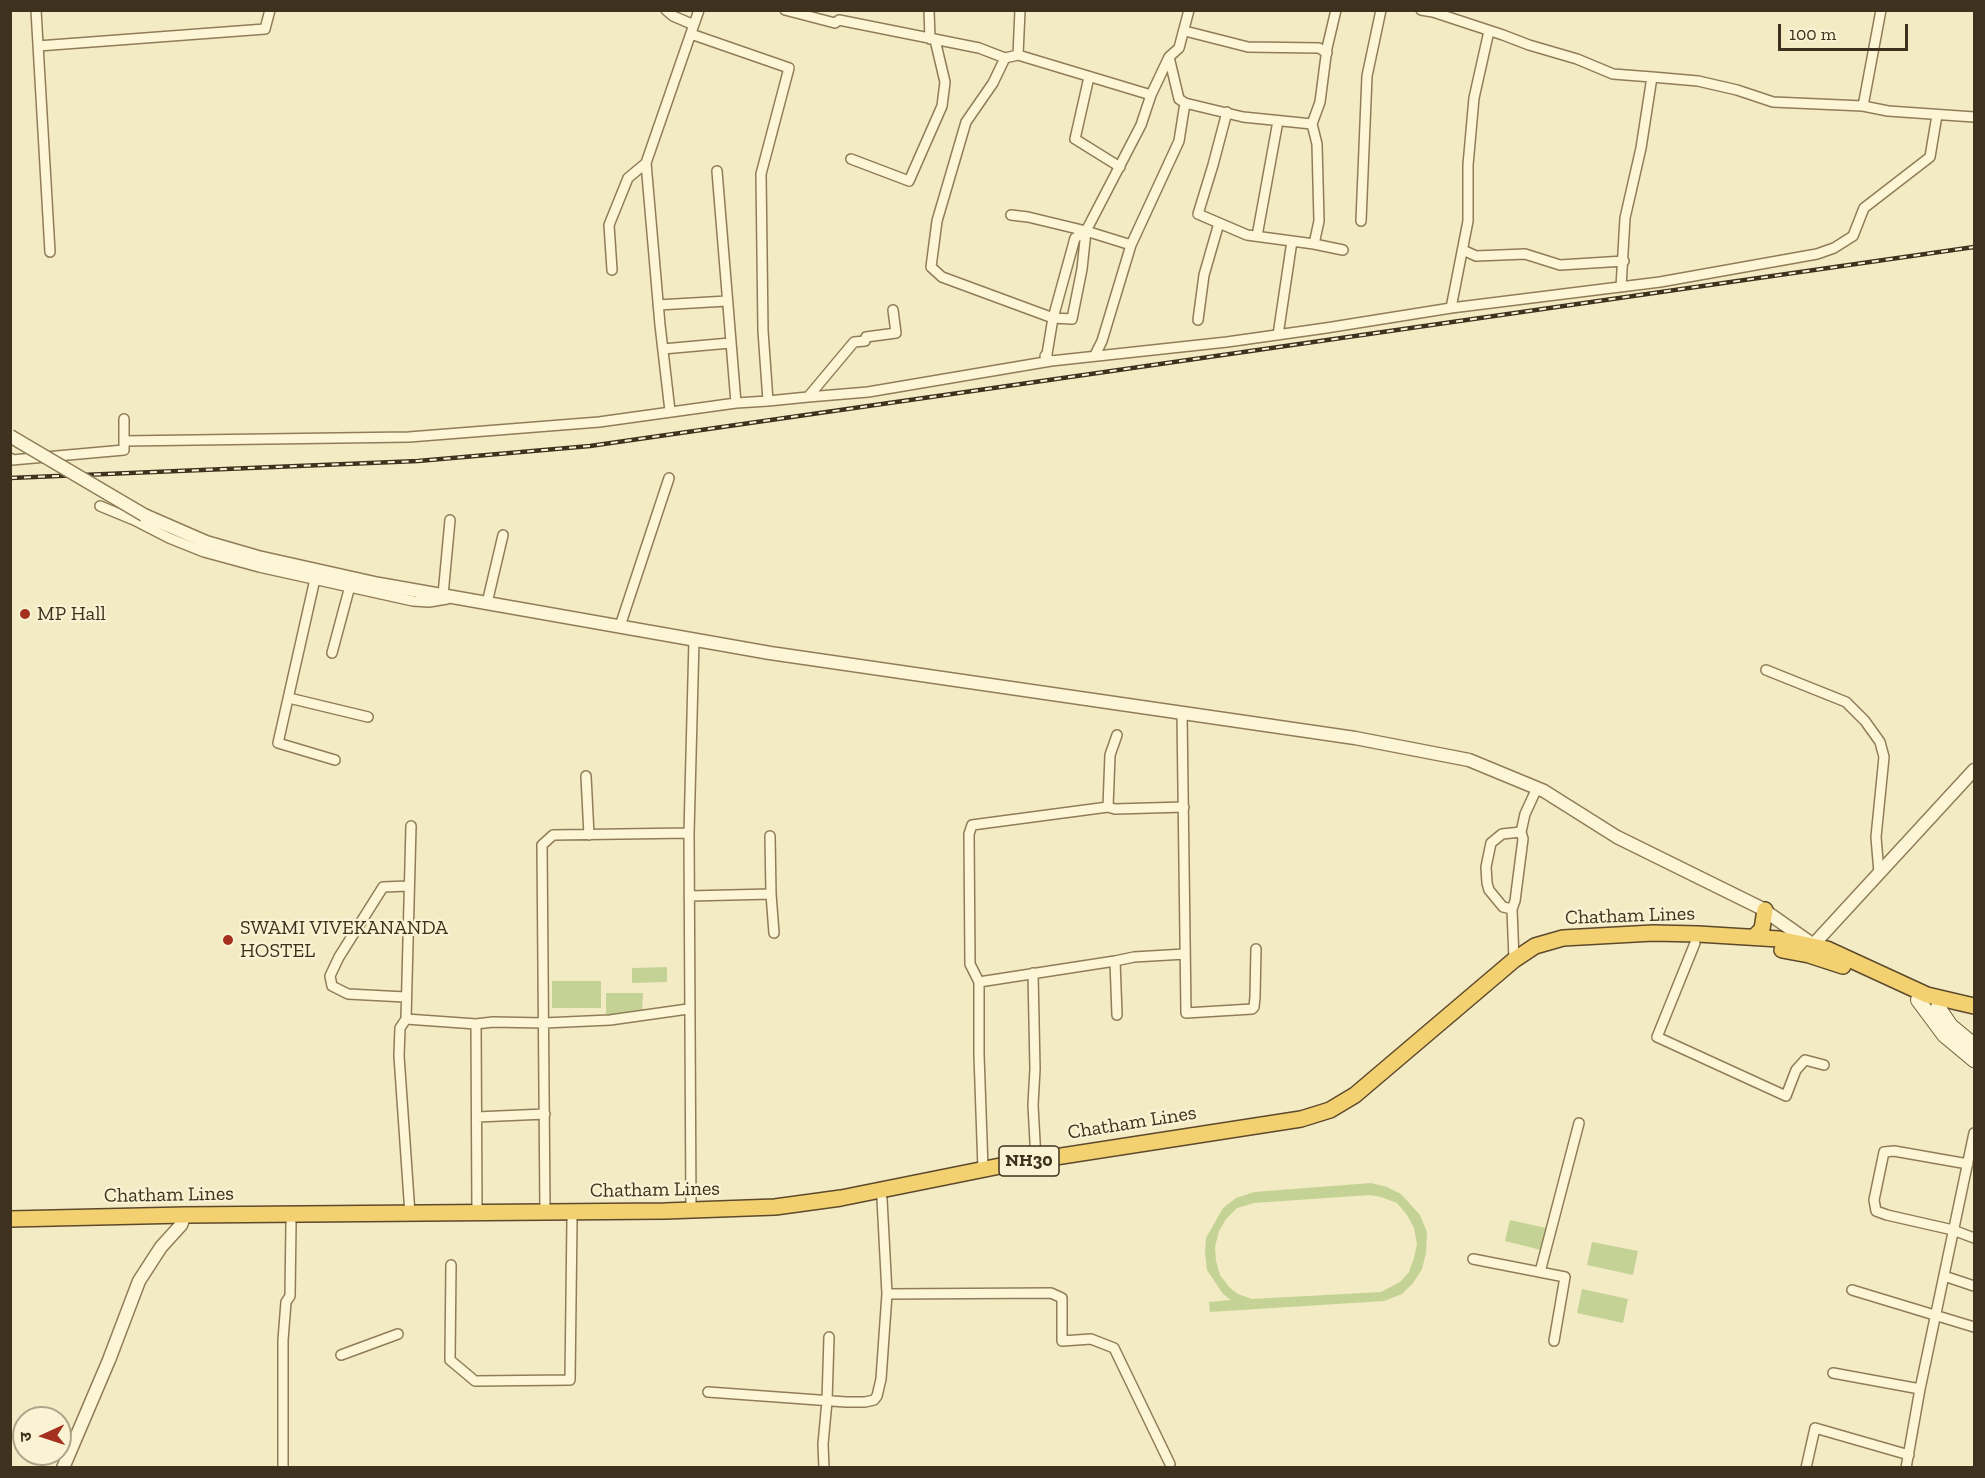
<!DOCTYPE html>
<meta charset="utf-8">
<style>
body{margin:0}
#map{position:relative;width:1985px;height:1478px;overflow:hidden;background:#f3ebc3;font-family:"Zilla Slab","Noto Sans Devanagari",serif}
canvas{display:block}
.frame{position:absolute;inset:0;border:12px solid #3e311d;pointer-events:none}
.north{position:absolute;left:12px;top:1406px;width:60px;height:60px;box-sizing:border-box;background:#f9f3d4;border:2px solid #aea58b;border-radius:50%;rotate:267deg;font-size:16px;font-weight:700;line-height:24px;text-align:center;color:#3e311d}
.north::after{content:'';display:block;margin:auto;width:21px;height:27px;background:#a63020;clip-path:polygon(50% 0,100% 100%,50% 72%,0 100%)}
.scale{position:absolute;left:1778px;top:24px;width:130px;height:27px;box-sizing:border-box;border:3px solid #3e311d;border-top:0;padding-left:8px;font-size:18px;line-height:21px;white-space:nowrap;color:#3e311d;-webkit-text-stroke:4px #f9f3d4;paint-order:stroke}
</style>
<div id="map">
<canvas width="1985" height="1478"></canvas>
<div class="frame"></div>
<div class="north">उ</div>
<div class="scale">100 m</div>
</div>
<script>
const ctx = document.querySelector('canvas').getContext('2d');
ctx.lineJoin = 'round';
function paint(path, color) { ctx.fillStyle = color; ctx.fill(path, 'evenodd'); }
const shape = rows => new Path2D(rows.map(r => 'M' + r).join(''));
function strokePath(path, color, width, dash) { ctx.strokeStyle = color; ctx.lineWidth = width; ctx.lineCap = dash ? 'butt' : 'round'; ctx.setLineDash(dash || []); ctx.stroke(path); }
function label(font, color, halo, rows, align = 'center') {
  ctx.font = font + ' "Zilla Slab",serif'; ctx.lineWidth = 4.5; ctx.setLineDash([]); ctx.textBaseline = 'middle'; ctx.strokeStyle = halo; ctx.fillStyle = color; for (const [text, x, y, turn = 0] of rows) {
    ctx.save(); ctx.translate(x, y); ctx.rotate((+turn || 0) * Math.PI / 180); ctx.textAlign = isNaN(turn) ? turn : align; if (halo) ctx.strokeText(text, 0, 0); ctx.fillText(text, 0, 0); ctx.restore();
  }
}
paint(shape([
 [667,967,667,982,632,983,632,968],
 [552,981,601,981,601,1008,552,1008],
 [606,993,643,993,642,1014,606,1014],
 [1371,1183,1387,1187,1401,1194,1420,1215,1427,1232,1426,1253,1422,1269,1413,1283,1402,1294,1384,1301,1210,1312,1209,1302,1231,1300,1223,1294,1207,1270,1205,1253,1206,1238,1223,1208,1236,1198,1254,1192],
 [1370,1195,1381,1197,1397,1203,1407,1215,1414,1228,1417,1244,1414,1258,1409,1272,1400,1282,1381,1292,1252,1299,1238,1294,1230,1288,1220,1275,1216,1261,1215,1247,1219,1231,1226,1219,1237,1208,1254,1203],
 [1510,1220,1546,1228,1541,1250,1505,1241],
 [1592,1242,1638,1251,1633,1275,1587,1265],
 [1582,1289,1628,1299,1623,1323,1577,1313]
]), '#c4d395');
const minor = shape([
 [36,10,50,252],
 [666,10,673,16,694,25],
 [785,10,835,23,839,20,979,48,1005,58,1018,55,1151,95,1141,125,1086,231,1082,269,1072,319,1053,318,942,277,931,267,937,221,966,122,993,83,1005,58],
 [929,10,930,39],
 [1336,10,1327,48,1320,102,1312,124,1317,144,1319,221,1314,244,1343,250],
 [1421,10,1433,12,1503,35,1529,45,1577,59,1613,74,1652,77,1641,148,1625,218,1621,287],
 [1185,31,1248,47,1319,48,1327,53],
 [38,46,265,29,270,10],
 [1018,55,1020,10],
 [1169,57,1179,99,1185,103,1243,117,1312,124],
 [1089,77,1075,139,1120,167],
 [1652,77,1698,81,1737,90,1773,102,1863,106,1888,111,1974,117],
 [1151,95,1169,57,1179,48,1189,10],
 [1863,106,1881,10],
 [1227,112,1213,165,1198,214,1247,235,1314,244],
 [851,159,909,181,942,106,945,82,935,40],
 [717,171,736,403],
 [1011,215,1028,217,1086,231,1131,245],
 [1361,221,1367,76,1381,10],
 [1257,236,1278,121],
 [1463,250,1476,256,1525,254,1560,265,1624,261],
 [612,270,609,225,628,178,646,163],
 [658,305,727,301],
 [1451,308,1468,221,1468,165,1474,98,1489,31],
 [1198,320,1204,275,1219,223],
 [1278,335,1292,241],
 [663,349,730,343],
 [1095,355,1102,341,1131,245,1179,141,1185,103],
 [1051,361,1045,356,1047,354,1053,318,1075,238,1086,231],
 [808,397,868,392,1051,361,1227,342,1326,328,1451,308,1660,282,1817,254,1834,248,1853,236,1864,208,1930,157,1937,115],
 [768,401,808,397,854,342,865,341,866,337,896,333,893,310],
 [670,411,660,325,646,163,699,10],
 [124,441,409,437,599,422,736,403,768,401,763,331,761,174,789,68,691,34],
 [10,458,12,460,124,450,124,419],
 [100,506,134,520,169,538,204,552,259,567,413,601,429,602,447,599],
 [315,579,278,743,335,760],
 [443,595,450,520],
 [487,603,503,535],
 [620,626,669,478],
 [332,653,350,586],
 [1766,670,1846,702,1865,721,1880,742,1884,757,1876,837,1879,873],
 [289,698,368,717],
 [1182,714,1186,1013,1252,1009,1254,1007,1255,997,1256,949],
 [586,776,589,835],
 [1108,807,1110,755,1117,735],
 [689,833,691,1210],
 [770,836,771,894],
 [689,896,771,894,774,933],
 [1512,909,1503,907,1489,890,1487,883,1486,867,1491,843,1502,834,1521,832],
 [1695,943,1657,1037,1786,1096,1796,1070,1805,1060,1824,1065],
 [1514,960,1512,909,1515,901,1523,839,1521,832,1525,814,1537,788],
 [1115,961,1117,1015],
 [1033,973,1035,1069,1033,1105,1036,1160],
 [979,982,1115,961,1134,957,1185,954],
 [405,997,348,994,332,986,330,976,339,957,383,887,408,886],
 [406,1019,476,1024,493,1022,544,1023,610,1020,688,1009],
 [476,1024,477,1213],
 [477,1117,545,1114],
 [1968,1164,1894,1151,1884,1152,1874,1200,1876,1211,1887,1215,1953,1230,1974,1238],
 [983,1169,979,1055,979,982,970,964,969,834,972,825,1108,807,1115,809,1184,807],
 [545,1212,542,845,553,835,689,833,694,640],
 [410,1214,399,1056,400,1028,406,1019,411,826],
 [1473,1259,1565,1277,1554,1341],
 [451,1265,450,1360,475,1381,570,1380,572,1220],
 [1540,1272,1579,1123],
 [1944,1276,1974,1286],
 [1852,1290,1974,1327],
 [887,1294,1051,1293,1062,1298,1062,1341,1091,1339,1114,1348,1170,1464],
 [341,1355,398,1334],
 [1833,1373,1920,1389],
 [708,1392,846,1402,865,1402,874,1400,877,1396,881,1379,887,1294,882,1199],
 [283,1468,283,1340,286,1302,290,1296,291,1223],
 [824,1468,823,1444,827,1401,829,1337],
 [1806,1468,1815,1428,1909,1455],
 [1906,1468,1920,1389,1974,1133]
]);
const tertiary = shape([
 [144,515,206,542,258,557,379,584,770,653,1355,738,1469,760,1544,791,1617,837,1761,908,1812,944],
 [1811,951,1813,945,1974,770],
 [63,1468,109,1360,139,1281,161,1247,181,1225,185,1215]
]);
const secondary = shape([
 [1918,1000,1944,1035,1974,1060],
 [1938,1007,1951,1026,1974,1045]
]);
const trunk = shape([
 [1754,937,1762,929,1765,910],
 [1782,950,1809,955,1843,966],
 [10,1219,185,1215,665,1211,775,1207,841,1198,1010,1164,1301,1119,1330,1110,1355,1095,1514,960,1535,946,1563,938,1653,933,1698,934,1779,939,1827,949,1927,995,1974,1006]
]);
strokePath(minor, '#907d57', 12);
strokePath(tertiary, '#907d57', 15);
strokePath(secondary, '#725d3a', 16);
strokePath(trunk, '#5d492c', 18);
strokePath(minor, '#fcf6d7', 9);
strokePath(tertiary, '#fcf6d7', 12);
strokePath(secondary, '#fcf6d7', 14);
strokePath(trunk, '#f3d170', 15);
const rail = shape([
 [10,478,418,461,590,446,1974,247]
]);
strokePath(rail, '#3e311d', 4.5);
strokePath(rail, '#f9f3d4', 2, [7]);
const tertiaryBridge = shape([
 [10,436,144,515]
]);
strokePath(tertiaryBridge, '#907d57', 15, []);
strokePath(tertiaryBridge, '#fcf6d7', 12);
for (const [x, y, r, color] of [
 [25,614,6,"#a63020"],
 [228,940,6,"#a63020"]
]) { const dot = new Path2D(); dot.arc(x, y, r, 0, 2 * Math.PI); ctx.fillStyle = color; ctx.fill(dot); strokePath(dot, '#f9f3d4', 2); }
for (const [x, y, w] of [
 [1029,1161,60]
]) { const box = new Path2D(); box.roundRect(x - w / 2, y - 15, w, 30, 4.5); ctx.fillStyle = '#f9f3d4'; ctx.fill(box); strokePath(box, '#3e311d', 1.5); }
label('bold 18px', '#3e311d', null, [
 ["NH30",1029,1161]
]);
label('20px', '#3e311d', '#f9f3d4', [
 ["MP Hall",37,614],
 ["SWAMI VIVEKANANDA",240,928],
 ["HOSTEL",240,951]
], 'left');
label('20px', '#3e311d', '#f9f3d4', [
 ["Chatham Lines",1630,916,-2],
 ["Chatham Lines",1132,1123,-9],
 ["Chatham Lines",655,1190,-1],
 ["Chatham Lines",169,1195,-1]
]);
</script>
